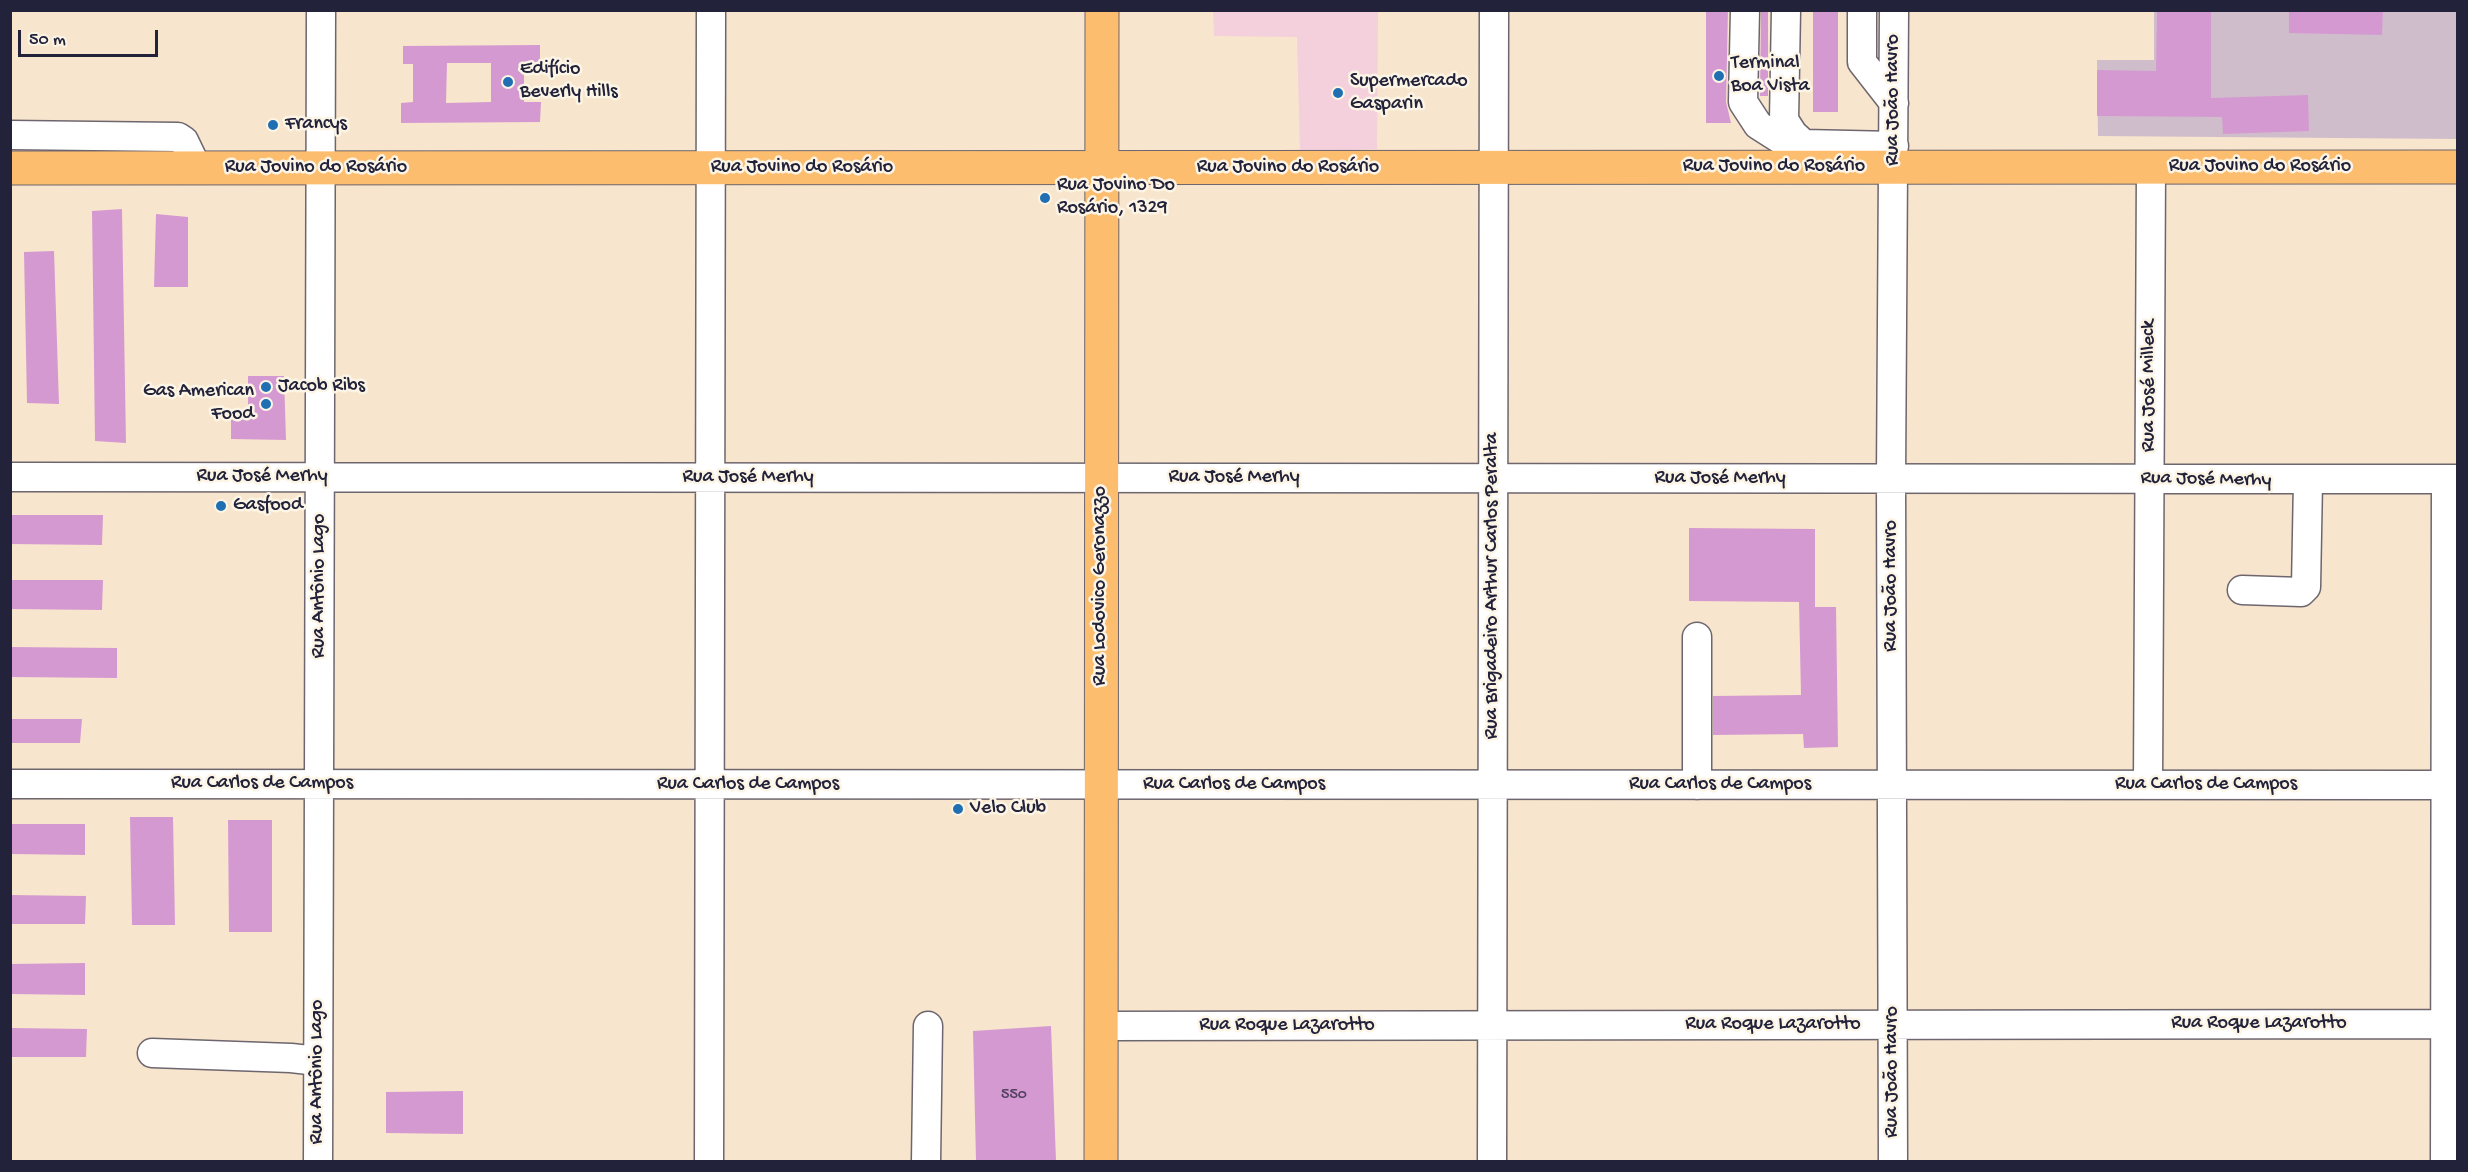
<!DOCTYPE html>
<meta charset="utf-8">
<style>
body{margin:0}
#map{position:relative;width:2468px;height:1172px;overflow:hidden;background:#f8e5cd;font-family:"Gochi Hand",sans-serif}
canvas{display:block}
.frame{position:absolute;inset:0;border:12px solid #22223b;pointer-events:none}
.scale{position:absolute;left:18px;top:30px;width:140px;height:27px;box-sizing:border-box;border:3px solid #22223b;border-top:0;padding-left:8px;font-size:18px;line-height:21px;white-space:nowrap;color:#22223b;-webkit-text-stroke:4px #fcf5e5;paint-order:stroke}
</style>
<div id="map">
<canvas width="2468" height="1172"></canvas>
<div class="frame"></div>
<div class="scale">50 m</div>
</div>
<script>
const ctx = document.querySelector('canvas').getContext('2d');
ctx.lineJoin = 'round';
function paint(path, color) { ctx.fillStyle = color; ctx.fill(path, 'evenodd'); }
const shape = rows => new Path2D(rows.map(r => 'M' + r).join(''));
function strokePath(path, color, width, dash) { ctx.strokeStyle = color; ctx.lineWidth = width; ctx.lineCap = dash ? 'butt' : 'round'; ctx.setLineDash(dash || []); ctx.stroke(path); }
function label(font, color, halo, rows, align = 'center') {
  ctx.font = font + ' "Gochi Hand",sans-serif'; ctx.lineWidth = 5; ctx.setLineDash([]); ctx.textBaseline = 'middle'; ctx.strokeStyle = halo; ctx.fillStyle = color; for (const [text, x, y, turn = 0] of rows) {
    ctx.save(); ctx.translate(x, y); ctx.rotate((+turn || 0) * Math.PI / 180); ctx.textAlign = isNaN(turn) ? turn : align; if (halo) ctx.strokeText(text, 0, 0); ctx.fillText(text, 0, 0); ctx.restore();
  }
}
paint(shape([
 [1213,11,1378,11,1377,149,1300,152,1297,37,1214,36]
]), '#f4cfdc');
paint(shape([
 [2154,11,2457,11,2457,139,2098,136,2097,60,2154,60]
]), '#d0bdcc');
paint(shape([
 [1706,10,1728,10,1726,102,1731,123,1706,123],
 [1761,10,1768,10,1768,96,1760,96],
 [1813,10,1838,10,1838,112,1813,112],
 [2157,10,2211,10,2211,98,2308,95,2309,131,2223,134,2222,117,2097,116,2097,70,2156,71],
 [2289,10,2383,10,2382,35,2289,33],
 [540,45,540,63,524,62,524,102,541,102,540,122,401,123,401,103,413,102,413,64,403,64,403,46],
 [447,63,491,63,491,102,446,103],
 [122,209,126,443,95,441,92,211],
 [156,214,188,217,188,287,154,287],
 [54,251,59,404,27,403,24,252],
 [248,376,284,376,286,440,231,439,231,410,248,410],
 [10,515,103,515,102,545,10,544],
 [1689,528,1815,529,1815,607,1836,607,1838,747,1804,748,1803,734,1713,735,1713,696,1801,695,1799,602,1689,601],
 [10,580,103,580,102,610,10,609],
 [10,647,117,648,117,678,10,677],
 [10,719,82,719,80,743,10,743],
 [130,817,173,817,175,925,132,925],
 [228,820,272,820,272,932,229,932],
 [10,824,85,824,85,855,10,854],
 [10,895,86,896,85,924,10,924],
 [85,963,85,995,10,994,10,964],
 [1051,1026,1056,1161,976,1161,973,1031],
 [10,1028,87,1029,86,1057,10,1057],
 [463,1091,463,1134,386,1133,386,1092]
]), '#d599d1');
const minor = shape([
 [1745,10,1743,102,1758,125,1780,139,1804,144,1894,146],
 [1786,10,1784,120,1793,134,1804,144],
 [1862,10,1862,62,1894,103],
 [10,135,178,137,184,141,197,168],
 [10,477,2458,479],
 [2242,590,2301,592,2306,587,2308,481],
 [1697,637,1697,785],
 [10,784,2458,785],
 [2148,785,2151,167],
 [1101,1026,2445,1024],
 [152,1053,291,1058,318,1061],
 [318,1162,321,10],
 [709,1162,711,10],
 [926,1162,928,1026],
 [1492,1162,1494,10],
 [1893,1162,1891,479,1894,10],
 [2445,1162,2446,479]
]);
const major = shape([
 [10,168,2458,167],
 [1101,1162,1102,10]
]);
strokePath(minor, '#6d666e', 31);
strokePath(major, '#6d666e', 35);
strokePath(minor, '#fff', 28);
strokePath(major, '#fcbd6f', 33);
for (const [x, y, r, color] of [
 [1719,76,6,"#1f6fb2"],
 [508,82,6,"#1f6fb2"],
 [1338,93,6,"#1f6fb2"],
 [273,125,6,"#1f6fb2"],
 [1045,198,6,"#1f6fb2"],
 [266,387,6,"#1f6fb2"],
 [266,404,6,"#1f6fb2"],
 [221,506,6,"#1f6fb2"],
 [958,809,6,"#1f6fb2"]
]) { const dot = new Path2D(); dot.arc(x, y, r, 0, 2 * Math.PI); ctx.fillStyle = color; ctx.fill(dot); strokePath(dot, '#fcf5e5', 2); }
label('16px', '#4f4060', null, [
 ["550",1014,1096]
]);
label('20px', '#22223b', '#fcf5e5', [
 ["Terminal",1731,64],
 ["Boa Vista",1731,87],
 ["Edifício",520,70],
 ["Beverly Hills",520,93],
 ["Supermercado",1350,82],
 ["Gasparin",1350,105],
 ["Francys",285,125],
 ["Rua Jovino Do",1057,186],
 ["Rosário, 1329",1057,209],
 ["Jacob Ribs",278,387],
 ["Gas American",254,392,"right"],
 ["Food",254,415,"right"],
 ["Gasfood",233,506],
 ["Velo Club",970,809]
], 'left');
label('20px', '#22223b', '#fcf5e5', [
 ["Rua João Havro",1894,100,-90],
 ["Rua Jovino do Rosário",1774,167],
 ["Rua Jovino do Rosário",2260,167],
 ["Rua Jovino do Rosário",316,168],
 ["Rua Jovino do Rosário",802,168],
 ["Rua Jovino do Rosário",1288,168],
 ["Rua José Milleck",2150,386,-90],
 ["Rua José Merhy",262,477],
 ["Rua José Merhy",748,478],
 ["Rua José Merhy",1234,478],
 ["Rua José Merhy",1720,479],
 ["Rua José Merhy",2206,480,1],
 ["Rua Antônio Lago",320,586,-90],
 ["Rua Lodovico Geronazzo",1101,586,-90],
 ["Rua Brigadeiro Arthur Carlos Peralta",1493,586,-90],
 ["Rua João Havro",1892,586,-90],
 ["Rua Carlos de Campos",262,784],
 ["Rua Carlos de Campos",748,785],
 ["Rua Carlos de Campos",1234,785],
 ["Rua Carlos de Campos",1720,785],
 ["Rua Carlos de Campos",2206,785],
 ["Rua Roque Lazarotto",2259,1024],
 ["Rua Roque Lazarotto",1773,1025],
 ["Rua Roque Lazarotto",1287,1026],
 ["Rua Antônio Lago",318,1072,-90],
 ["Rua João Havro",1893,1072,-90]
]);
</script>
